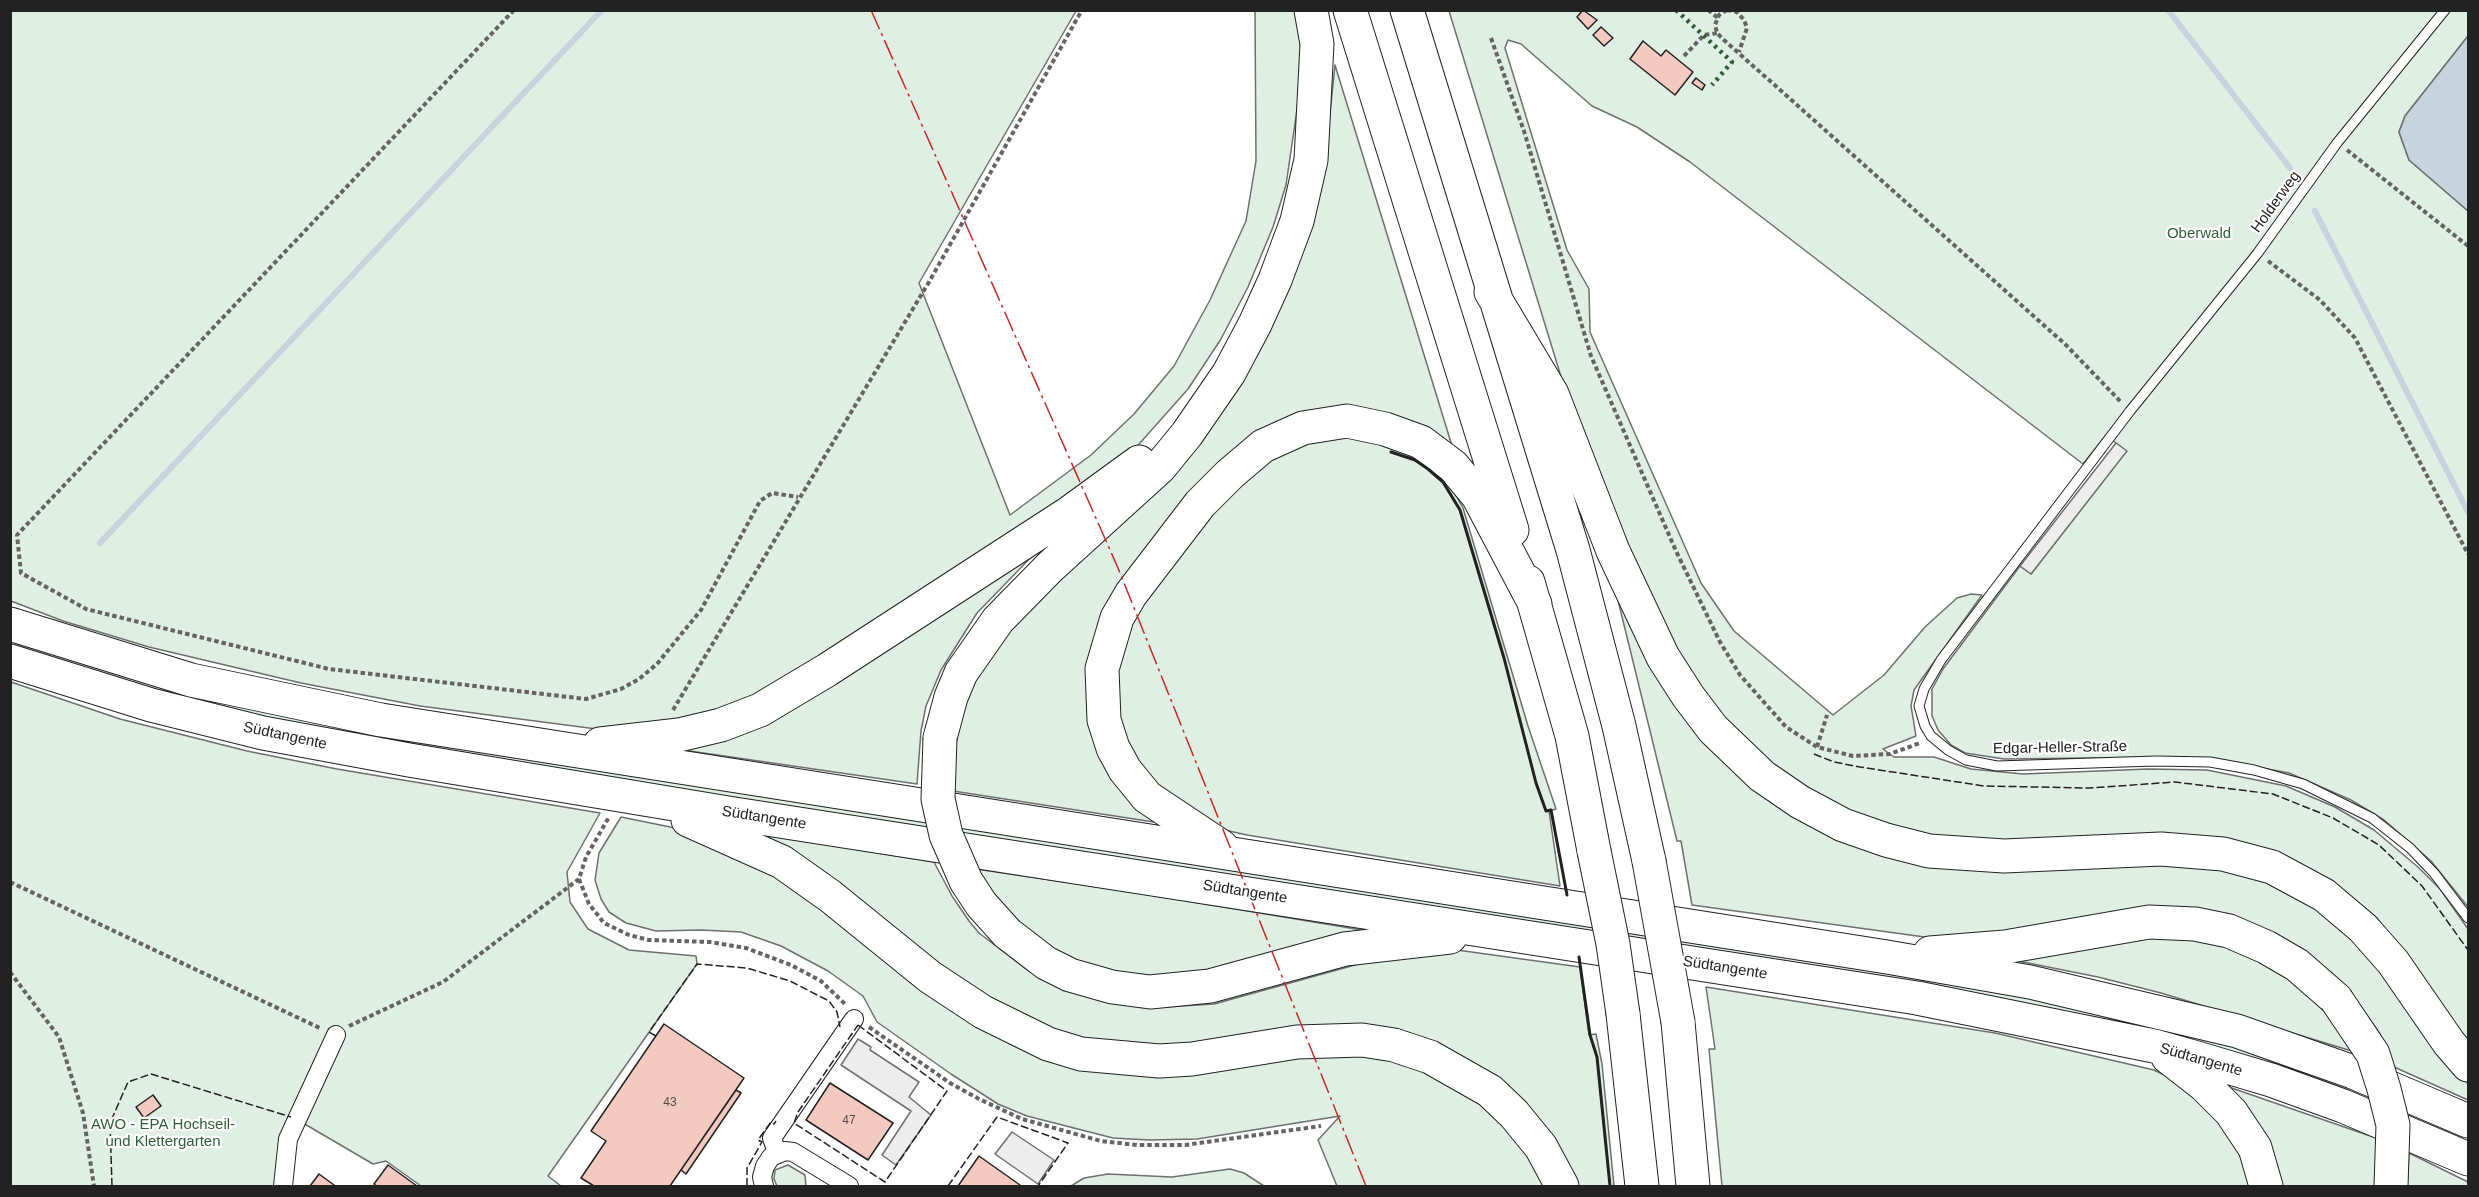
<!DOCTYPE html>
<meta charset="utf-8">
<style>
body{margin:0}
#map{position:relative;width:2479px;height:1197px;overflow:hidden;background:#fff;font-family:Arial,sans-serif}
canvas{display:block}
.frame{position:absolute;inset:0;border:12px solid #222;pointer-events:none}
</style>
<div id="map">
<canvas width="2479" height="1197"></canvas>
<div class="frame"></div>
</div>
<script>
const ctx = document.querySelector('canvas').getContext('2d');
ctx.lineJoin = 'round';
function paint(path, color) { ctx.fillStyle = color; ctx.fill(path, 'evenodd'); }
const shape = rows => new Path2D(rows.map(r => 'M' + r).join(''));
function strokePath(path, color, width, dash) { ctx.strokeStyle = color; ctx.lineWidth = width; ctx.lineCap = dash ? 'butt' : 'round'; ctx.setLineDash(dash || []); ctx.stroke(path); }
function label(font, color, halo, rows, align = 'center') {
  ctx.font = font + ' Arial,sans-serif'; ctx.lineWidth = 4.5; ctx.setLineDash([]); ctx.textBaseline = 'middle'; ctx.strokeStyle = halo; ctx.fillStyle = color; for (const [text, x, y, turn = 0] of rows) {
    ctx.save(); ctx.translate(x, y); ctx.rotate((+turn || 0) * Math.PI / 180); ctx.textAlign = isNaN(turn) ? turn : align; if (halo) ctx.strokeText(text, 0, 0); ctx.fillText(text, 0, 0); ctx.restore();
  }
}
const green = shape([
 [10,11,1076,11,919,283,1010,515,1091,455,1134,414,1174,366,1210,300,1246,221,1256,161,1255,11,1297,11,1301,51,1299,96,1286,185,1273,227,1248,287,1221,339,1188,389,1132,452,925,594,719,717,612,731,420,706,301,683,149,647,63,621,11,601,10,11],
 [1449,11,2468,11,2468,36,2405,116,2399,132,2409,160,2468,211,2468,907,2431,861,2384,820,2351,800,2289,773,2219,760,2175,757,2004,759,1965,753,1951,745,1938,730,1932,716,1932,689,1943,669,2020,566,2031,574,2126,451,2106,435,2083,464,1690,162,1637,127,1592,106,1521,44,1508,40,1505,48,1567,250,1589,289,1590,332,1701,583,1734,631,1833,715,1884,675,1925,627,1957,598,1971,594,1982,595,1914,690,1911,706,1916,736,1883,749,1894,757,1934,757,1971,769,2023,774,2148,769,2207,770,2286,786,2335,807,2374,830,2418,867,2440,889,2468,929,2468,1048,2377,918,2336,884,2291,860,1957,839,1896,829,1816,797,1745,744,1694,682,1642,580,1566,393,1449,11],
 [1335,65,1453,449,1438,440,1264,433,1092,673,1160,823,953,791,955,739,965,699,1003,632,1147,497,1325,162,1335,65],
 [1346,435,1407,450,1436,470,1453,490,1463,508,1528,726,1556,809,1549,811,1560,886,1247,835,1216,828,1142,778,1113,708,1121,630,1228,488,1289,444,1346,435],
 [1038,550,977,613,941,670,926,706,921,731,917,784,669,748,1038,550],
 [1614,584,1632,621,1823,829,2259,873,2342,920,2468,1084,2468,1100,2394,1067,2380,1034,2357,1001,2331,972,2327,976,2300,955,2086,921,1939,939,1692,905,1681,841,1677,841,1614,584],
 [10,635,67,655,2142,1018,2300,1067,2468,1135,2468,1146,2323,1085,894,825,244,716,11,647,10,635],
 [11,682,120,719,247,751,337,769,600,813,567,872,570,902,588,929,629,950,696,956,697,964,548,1176,561,1186,421,1186,386,1161,373,1164,291,1116,277,1186,11,1186,11,682],
 [621,817,685,830,747,853,1022,1044,1349,1049,1450,1077,1512,1127,1550,1186,1337,1186,1318,1140,1340,1116,1197,1139,1149,1140,1113,1138,1027,1116,998,1104,951,1074,877,1022,863,996,828,971,781,946,741,932,701,930,656,931,626,923,609,912,601,899,595,880,599,853,621,817],
 [750,832,934,862,952,896,969,921,979,933,1026,969,1051,983,1165,1007,1214,1004,1373,960,1457,950,1580,967,1589,1035,1596,1034,1602,1064,1614,1186,1570,1186,1452,1057,1120,1052,1009,1018,750,832],
 [976,869,1133,892,1368,931,1156,985,1064,958,1010,917,976,869],
 [2153,930,2237,949,2294,979,2328,1013,2355,1052,2161,993,2098,977,2003,958,2153,930],
 [1706,987,1995,1033,2154,1070,2177,1081,2235,1133,2253,1186,1722,1186,1709,1049,1715,1049,1706,987],
 [2223,1085,2379,1139,2378,1186,2272,1186,2223,1085],
 [2409,1153,2468,1182,2468,1186,2407,1186,2409,1153],
 [788,1165,805,1175,806,1186,777,1186,774,1179,775,1170,788,1165],
 [1230,1169,1244,1173,1264,1186,1071,1186,1084,1178,1108,1174,1172,1177,1230,1169]
]);
paint(green, '#e0efe3');
strokePath(green, '#6f6f6f', 1.5);
const parking = shape([
 [2116,443,2127,451,2031,574,2020,566,2116,443],
 [858,1039,871,1047,870,1050,919,1082,909,1097,931,1115,896,1165,882,1155,911,1111,841,1065,858,1039],
 [1012,1132,1054,1160,1038,1184,995,1154,1012,1132]
]);
paint(parking, '#ededed');
strokePath(parking, '#6f6f6f', 1.5);
const water = shape([
 [2468,36,2468,211,2409,160,2399,132,2405,116,2468,36]
]);
paint(water, '#c7d3dd');
strokePath(water, '#6f6f6f', 1.5);
strokePath(shape([
 [2168,10,2290,168],
 [2315,211,2468,512],
 [100,543,602,10]
]), '#c7d3dd', 6);
const building = shape([
 [1583,10,1597,20,1588,29,1577,17,1583,10],
 [1601,27,1613,38,1604,46,1593,35,1601,27],
 [1643,41,1661,56,1666,50,1693,72,1675,95,1630,59,1643,41],
 [1696,78,1705,85,1702,90,1692,83,1696,78],
 [664,1024,744,1078,670,1186,594,1186,581,1178,606,1141,591,1131,664,1024],
 [830,1083,893,1123,868,1160,806,1120,830,1083],
 [736,1090,741,1093,686,1174,681,1170,736,1090],
 [153,1095,161,1106,144,1118,136,1107,153,1095],
 [979,1156,1020,1185,1018,1186,958,1186,979,1156],
 [388,1165,417,1186,377,1186,374,1184,388,1165],
 [319,1174,334,1185,333,1186,310,1186,319,1174]
]);
paint(building, '#f3c9c0');
strokePath(building, '#222', 1.5);
const lane = shape([
 [2445,10,2337,143,2257,254,2130,411,1941,660,1924,689,1919,706,1925,726,1931,736,1948,750,1966,760,1997,766,2156,761,2210,762,2254,770,2303,784,2372,818,2410,848,2434,873,2468,918]
]);
const street = shape([
 [777,1153,772,1138,854,1019],
 [283,1186,288,1139,336,1035],
 [764,1186,762,1177,765,1166,771,1157,785,1151,793,1152,849,1186]
]);
const highway = shape([
 [1350,10,1512,530],
 [1407,10,1573,550,1619,726,1649,861],
 [1491,292,1552,394,1613,551,1663,657,1688,696,1713,729,1762,776,1800,802,1843,825,1886,840,1929,851,2004,856,2161,849,2223,854,2272,867,2324,895,2363,928,2393,962,2449,1043,2468,1065],
 [1528,582,1572,736,1594,851],
 [10,624,191,680,381,720,1887,957,2030,982,2237,1031,2353,1072,2468,1121],
 [10,661,151,705,263,733,409,760,728,813,1917,998,2154,1046,2197,1058,2271,1080,2343,1106,2468,1159],
 [940,738,951,697,961,673,998,620,1050,567,1160,467,1187,434,1229,373,1255,324,1275,280,1297,221,1311,160,1317,44,1311,10],
 [600,744,679,735,721,725,760,710,827,670,1069,513,1139,462],
 [688,820,782,862,830,896,930,977,983,1012,1048,1044,1081,1054,1159,1061,1192,1059,1297,1042,1362,1040,1394,1045,1430,1057,1490,1091,1514,1114,1541,1147,1562,1186],
 [1222,847,1147,797,1125,770,1113,748,1104,720,1102,669,1117,618,1131,594,1200,504,1230,474,1263,446,1303,428,1347,421,1385,429,1421,442,1453,466,1478,496,1535,604],
 [1007,933,1046,963,1070,975,1112,987,1150,992,1210,986,1345,949,1450,937],
 [1930,953,2005,947,2149,922,2195,924,2229,931,2266,947,2297,965,2336,999],
 [1623,1014,1642,1186],
 [1678,1022,1693,1186],
 [2168,1057,2204,1085,2231,1112,2255,1148,2266,1186]
]);
strokePath(lane, '#222', 11);
strokePath(street, '#222', 20);
strokePath(highway, '#222', 35);
strokePath(shape([
 [514,10,17,535,21,573,86,609,329,669,586,699,621,689,639,679,657,664,701,610,760,501,772,493,798,497],
 [1708,10,1718,18],
 [1727,10,1719,15,1715,25,1717,33,1724,40,2065,344,2121,402],
 [1727,10,1737,12,1744,20,1747,28,1739,52],
 [1491,38,1524,131,1591,356,1676,551,1720,642,1740,675,1786,727,1817,747,1853,756,1890,754,1920,743],
 [1684,56,1704,35,1717,33],
 [2347,150,2468,246],
 [2268,261,2320,300,2355,338,2468,554],
 [673,710,929,282,1082,10],
 [1817,747,1827,715],
 [579,879,589,904,604,923,629,935,649,940,710,942,746,948,791,965,821,981,845,1004],
 [10,882,322,1029],
 [10,972,59,1037,83,1113,94,1186],
 [349,1026,443,982,579,879,586,857,609,817],
 [869,1027,950,1083,979,1099,1022,1119,1101,1141,1137,1145,1185,1145,1321,1126]
]), '#646464', 4, [4.5, 3]);
strokePath(lane, '#fff', 9);
strokePath(street, '#fff', 18);
strokePath(highway, '#fff', 33);
const highwayBridge = shape([
 [940,738,938,799,946,835,966,881,981,904,1007,933],
 [1594,851,1613,944,1623,1014],
 [1649,861,1678,1022],
 [2336,999,2373,1054,2384,1089,2393,1125,2391,1186]
]);
strokePath(highwayBridge, '#222', 35, []);
strokePath(highwayBridge, '#fff', 33);
strokePath(shape([
 [1676,10,1732,62,1712,85]
]), '#2f5e38', 4.5, [3, 4.5]);
strokePath(shape([
 [1814,754,1834,762,1860,767,1984,786,2089,788,2175,782,2273,794,2333,818,2379,845,2422,886,2468,950],
 [858,1025,947,1091,885,1182,794,1123,798,1112,858,1025],
 [656,1036,649,1032,697,964,747,968,790,981,829,1001,837,1012,840,1027],
 [112,1186,110,1123,128,1082,151,1074,291,1117],
 [747,1186,747,1168,762,1142,758,1140,771,1122,774,1124,776,1121],
 [948,1186,997,1117,1068,1143,1038,1186]
]), '#222', 1.5, [8, 3]);
strokePath(shape([
 [1391,452,1415,460,1428,469,1443,482,1460,510,1504,658,1536,783,1546,811,1551,810,1567,895],
 [1579,957,1590,1035,1597,1057,1610,1186]
]), '#222', 3);
strokePath(shape([
 [871,10,1118,568,1366,1186]
]), '#c62828', 1.5, [21, 4.5, 3, 4.5]);
label('12px', '#564c4a', null, [
 ["43",670,1103],
 ["47",849,1121]
]);
label('15px', '#222', '#fff', [
 ["Holderweg",2276,202,-54],
 ["Südtangente",285,736,12],
 ["Edgar-Heller-Straße",2060,748,-1],
 ["Südtangente",764,818,9],
 ["Südtangente",1245,892,9],
 ["Südtangente",1725,968,9],
 ["Südtangente",2201,1060,16]
]);
label('15px', '#2f5e38', '#fff', [
 ["Oberwald",2199,234],
 ["AWO - EPA Hochseil-",163,1125],
 ["und Klettergarten",163,1142]
]);
</script>
